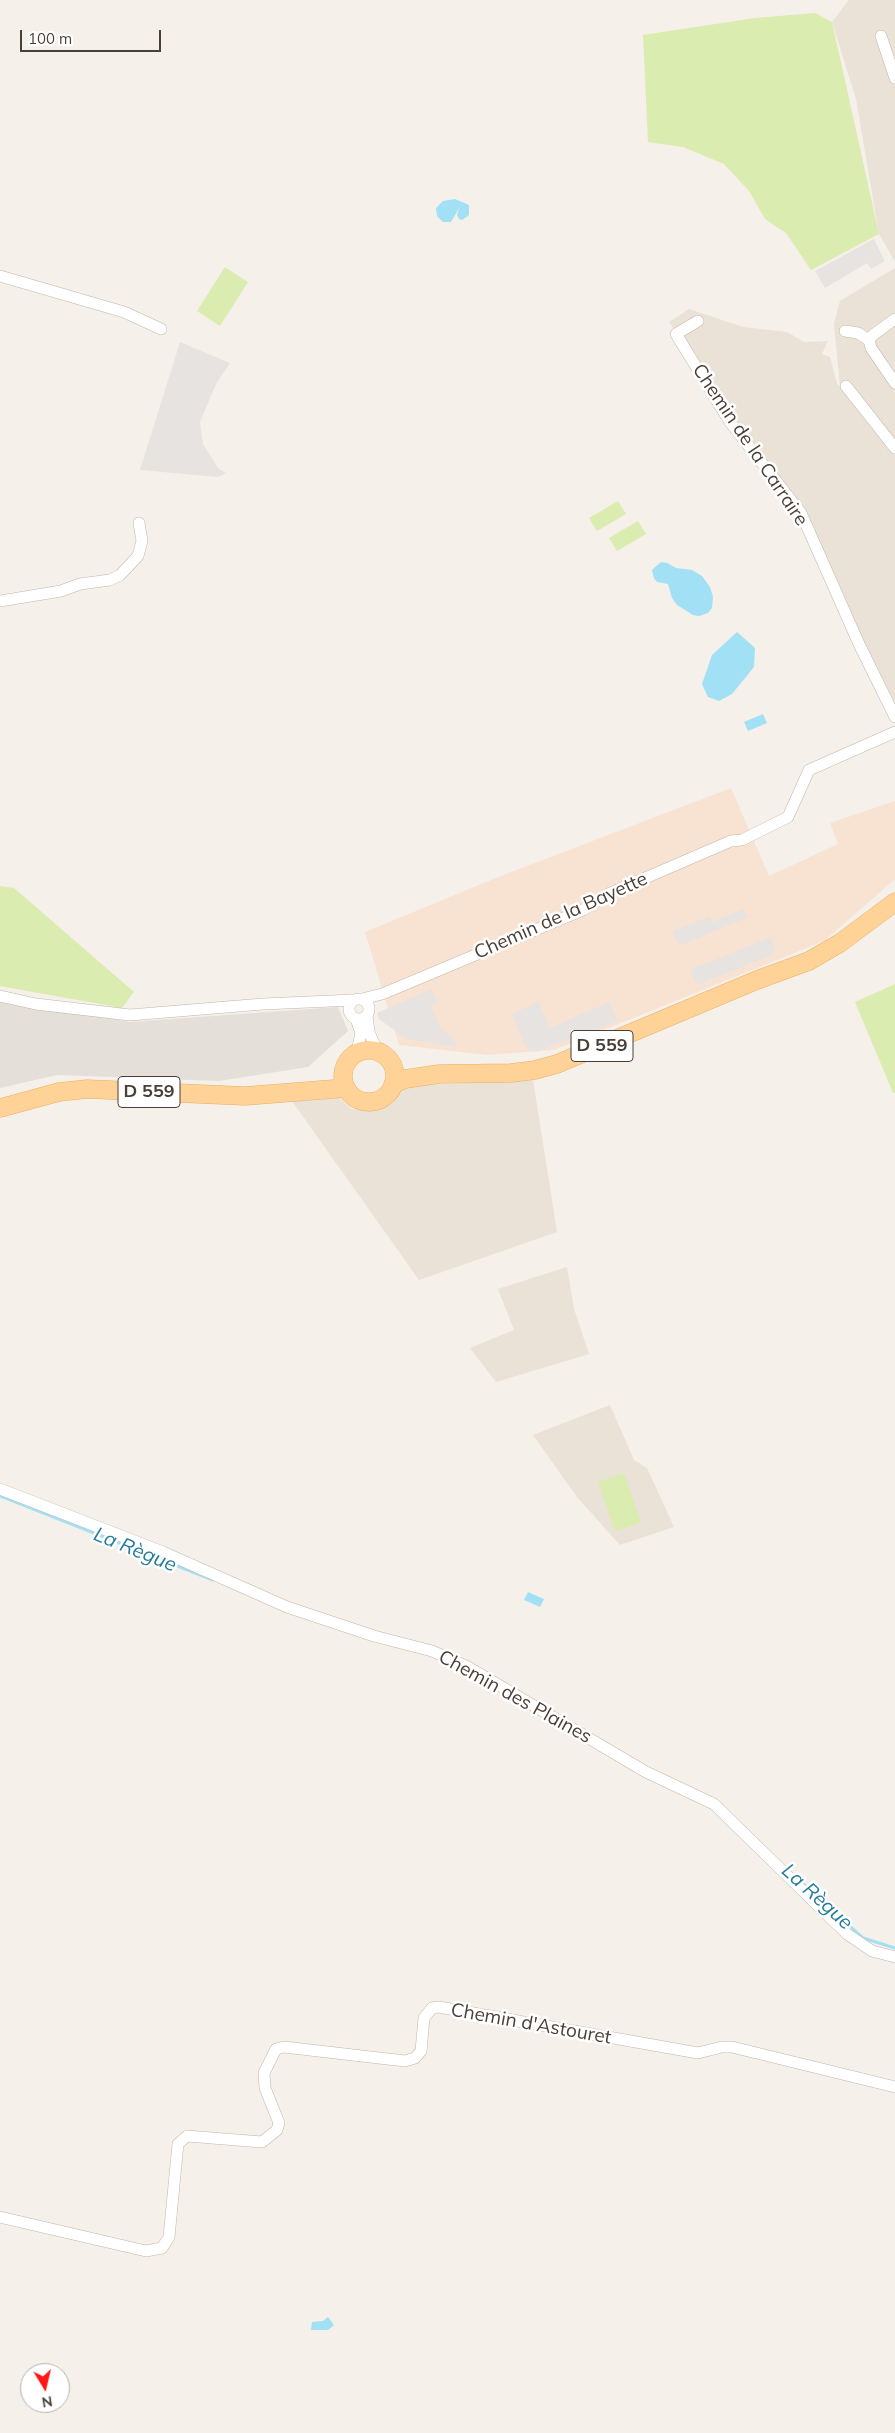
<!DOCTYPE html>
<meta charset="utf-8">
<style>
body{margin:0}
#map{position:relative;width:895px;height:2433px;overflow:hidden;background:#f5f0e9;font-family:Mulish,sans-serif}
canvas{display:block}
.north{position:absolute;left:20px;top:2363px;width:50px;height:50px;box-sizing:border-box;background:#fff;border:1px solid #b7b2af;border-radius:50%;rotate:171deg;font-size:14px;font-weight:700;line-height:20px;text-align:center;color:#4a3f37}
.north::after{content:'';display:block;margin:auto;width:18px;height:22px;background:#ff1716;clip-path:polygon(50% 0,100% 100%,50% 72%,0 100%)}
.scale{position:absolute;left:20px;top:30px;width:141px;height:22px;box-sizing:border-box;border:2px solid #4a3f37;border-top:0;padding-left:6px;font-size:15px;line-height:18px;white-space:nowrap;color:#4a3f37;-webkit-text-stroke:4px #fff;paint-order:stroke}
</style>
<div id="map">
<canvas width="895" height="2433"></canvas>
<div class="north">N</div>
<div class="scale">100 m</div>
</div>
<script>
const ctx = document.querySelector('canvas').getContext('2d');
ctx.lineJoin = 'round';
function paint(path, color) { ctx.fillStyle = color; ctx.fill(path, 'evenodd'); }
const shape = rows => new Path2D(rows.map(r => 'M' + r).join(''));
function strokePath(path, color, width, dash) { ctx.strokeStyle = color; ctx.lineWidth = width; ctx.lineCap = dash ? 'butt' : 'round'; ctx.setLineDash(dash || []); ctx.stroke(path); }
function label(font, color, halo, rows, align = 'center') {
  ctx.font = font + ' Mulish,sans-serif'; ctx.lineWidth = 5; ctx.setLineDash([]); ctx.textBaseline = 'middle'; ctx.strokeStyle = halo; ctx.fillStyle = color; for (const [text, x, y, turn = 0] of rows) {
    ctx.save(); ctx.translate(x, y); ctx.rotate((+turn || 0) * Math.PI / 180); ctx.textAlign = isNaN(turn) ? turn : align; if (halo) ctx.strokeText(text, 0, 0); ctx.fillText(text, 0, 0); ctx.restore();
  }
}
paint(shape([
 [849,0,895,0,895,262,879,234,856,99,832,22],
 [895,268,895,704,861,637,811,524,738,427,702,368,669,322,689,309,743,327,787,332,804,342,828,341,822,354,830,357,837,384,840,386,834,324,840,301],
 [533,1080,557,1232,419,1280,292,1101,339,1098,352,1109,357,1110,389,1106,404,1087,412,1083,444,1084],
 [567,1267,574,1309,589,1354,496,1382,470,1348,514,1330,498,1289],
 [610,1405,634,1460,647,1468,674,1527,620,1545,577,1497,533,1435]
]), '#eae1d7');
paint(shape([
 [731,788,769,876,838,844,830,823,895,801,895,879,824,941,554,1050,487,1055,399,1045,365,932,501,876]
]), '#f8e3d3');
paint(shape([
 [0,996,130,1022,338,1007,348,1031,308,1067,219,1081,57,1075,0,1088]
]), '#e5dfda');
paint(shape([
 [815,13,832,22,879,234,811,270,786,233,765,219,749,191,724,164,683,147,648,142,643,35,755,18],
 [225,267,248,282,220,326,197,311],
 [618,501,626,514,597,531,589,518],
 [638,521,646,534,617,551,609,538],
 [0,886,14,888,134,992,122,1008,0,986],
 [895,984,895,1093,893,1093,855,1002],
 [624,1473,641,1522,615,1531,598,1482]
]), '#daecaf');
paint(shape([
 [874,239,885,261,871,269,867,263,825,288,815,271],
 [180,342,230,363,216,384,200,422,203,444,218,468,226,473,218,477,140,470],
 [744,909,748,917,679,946,672,931,710,916,712,922],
 [771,937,775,947,772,955,697,985,691,969],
 [431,989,438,1001,431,1007,442,1029,454,1039,458,1047,406,1039,379,1019,377,1013],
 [538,1001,550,1028,609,1002,618,1021,536,1052,526,1048,512,1014]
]), '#e7e3e1');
paint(shape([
 [455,199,469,205,469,215,462,220,459,219,457,215,459,208,451,222,443,222,437,216,436,208,443,201],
 [661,562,667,563,676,568,692,570,702,576,710,587,713,597,712,608,708,613,699,616,693,615,677,605,672,598,668,584,657,582,654,578,652,570],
 [737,632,755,648,754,667,732,694,719,701,708,697,702,684,712,655],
 [763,714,767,723,748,731,744,722],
 [528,1592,544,1599,540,1607,524,1600],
 [328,2317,334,2325,328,2330,311,2330,312,2322,323,2321]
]), '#a2e0f5');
strokePath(shape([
 [0,1496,213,1580],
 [797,1878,863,1938,895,1948]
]), '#a2e0f5', 3);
const minor = shape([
 [881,36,895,78],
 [0,276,124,312,161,329],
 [698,321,676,334,730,422,801,513,859,644,895,717],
 [845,331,858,333,869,340],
 [869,340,871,348,895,383],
 [869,340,873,335,895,319],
 [846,386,895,448],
 [0,601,61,591,80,584,110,580,120,575,138,556,142,541,139,523],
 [0,996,36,1004,130,1015,263,1004,354,1000],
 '349 1009a10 10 0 1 1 20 0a10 10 0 1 1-20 0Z',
 [362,999,382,994,583,910,608,894,731,841,742,840,788,817,809,770,895,732],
 [367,1016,369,1032,377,1051],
 [356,1019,361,1033,357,1052],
 [0,1489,163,1552,287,1607,374,1636,432,1651,468,1667,646,1772,714,1804,847,1934,872,1951,895,1957],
 [0,2217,146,2251,162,2248,169,2237,178,2144,187,2136,262,2142,277,2130,279,2123,265,2088,264,2073,276,2049,284,2047,405,2061,415,2058,421,2051,424,2018,432,2008,439,2007,698,2053,722,2047,732,2047,895,2087]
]);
const primary = shape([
 '343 1076a26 26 0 1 1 52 0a26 26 0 1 1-52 0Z',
 [393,1084,405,1079,439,1074,511,1073,535,1070,557,1064,757,980,809,961,840,943,895,902],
 [0,1108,59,1092,87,1089,245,1096,346,1088]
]);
strokePath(minor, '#c2b6ab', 12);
strokePath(primary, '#ecad60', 19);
strokePath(minor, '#fff', 11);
strokePath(primary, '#ffd398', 18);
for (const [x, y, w] of [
 [602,1046,62],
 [149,1092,62]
]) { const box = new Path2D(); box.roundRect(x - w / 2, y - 15.5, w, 31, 4); ctx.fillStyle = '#fff'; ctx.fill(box); strokePath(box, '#4a3f37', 1); }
label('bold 18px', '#4a3f37', null, [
 ["D 559",602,1046],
 ["D 559",149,1092]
]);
label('19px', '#4a3f37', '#fff', [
 ["Chemin de la Carraire",750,445,56],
 ["Chemin de la Bayette",561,916,-24],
 ["Chemin des Plaines",515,1697,29],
 ["Chemin d'Astouret",531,2024,10]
]);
label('italic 20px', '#237b9b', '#fff', [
 ["La Règue",135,1550,22],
 ["La Règue",817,1897,42]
]);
</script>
